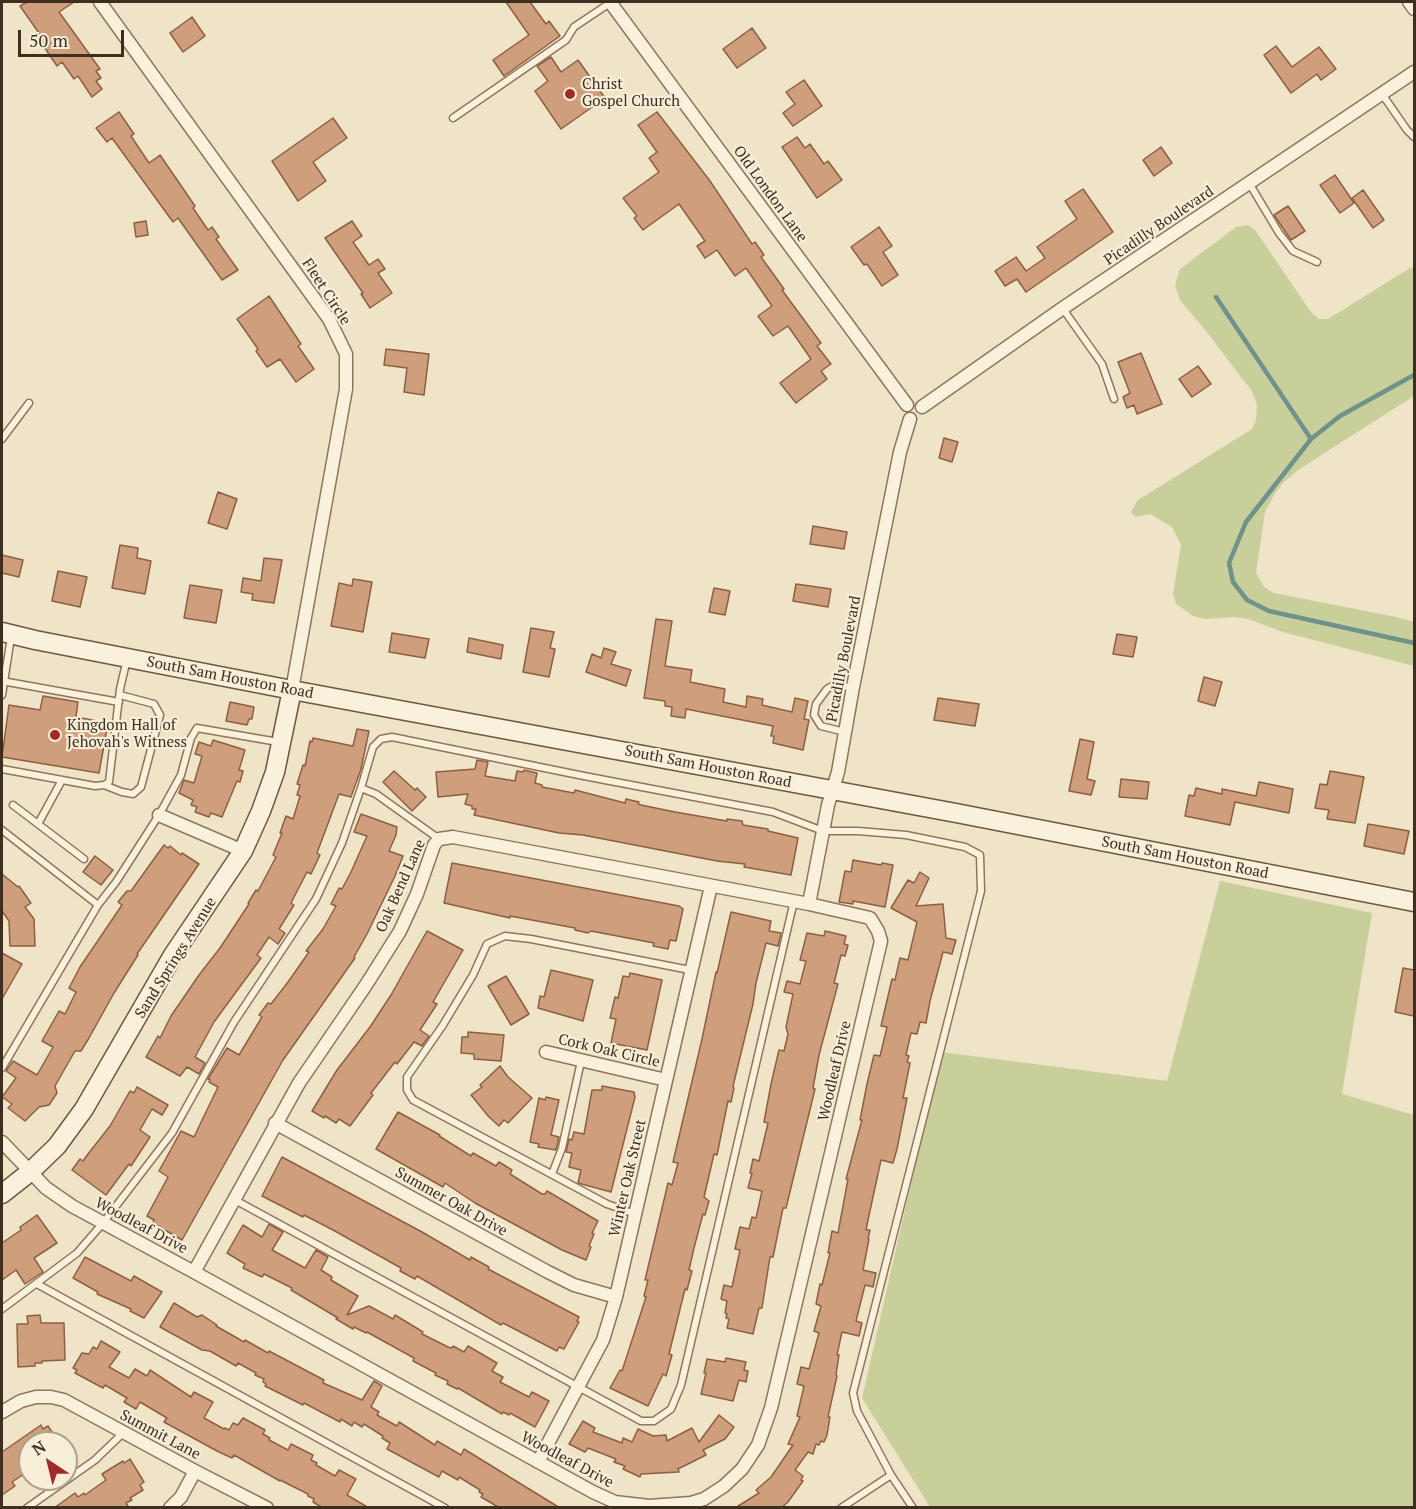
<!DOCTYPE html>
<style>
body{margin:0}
#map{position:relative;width:1416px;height:1509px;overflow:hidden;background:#f0e4c8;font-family:"PT Serif",serif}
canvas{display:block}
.frame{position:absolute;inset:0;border:3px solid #3d2e20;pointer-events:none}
.north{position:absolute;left:18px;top:1431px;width:60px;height:60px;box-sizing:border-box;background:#f7eed8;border:2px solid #ada18e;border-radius:50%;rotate:325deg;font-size:16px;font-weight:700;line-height:24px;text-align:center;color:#3d2e20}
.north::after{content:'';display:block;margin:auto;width:21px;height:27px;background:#9e2a2b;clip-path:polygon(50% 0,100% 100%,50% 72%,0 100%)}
.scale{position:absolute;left:18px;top:30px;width:106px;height:27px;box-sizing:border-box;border:3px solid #3d2e20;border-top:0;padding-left:8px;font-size:18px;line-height:21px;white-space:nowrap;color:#3d2e20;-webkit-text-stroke:4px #f7eed8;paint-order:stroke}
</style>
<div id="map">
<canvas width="1416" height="1509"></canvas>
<div class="frame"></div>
<div class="north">N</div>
<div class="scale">50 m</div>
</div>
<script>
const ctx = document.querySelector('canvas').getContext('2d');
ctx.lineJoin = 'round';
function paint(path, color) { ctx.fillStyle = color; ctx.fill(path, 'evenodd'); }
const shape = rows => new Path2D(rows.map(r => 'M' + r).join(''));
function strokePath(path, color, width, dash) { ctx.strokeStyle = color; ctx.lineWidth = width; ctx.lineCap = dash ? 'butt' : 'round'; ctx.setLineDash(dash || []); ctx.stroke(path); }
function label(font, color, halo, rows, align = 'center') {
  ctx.font = font + ' "PT Serif",serif'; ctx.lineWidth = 4.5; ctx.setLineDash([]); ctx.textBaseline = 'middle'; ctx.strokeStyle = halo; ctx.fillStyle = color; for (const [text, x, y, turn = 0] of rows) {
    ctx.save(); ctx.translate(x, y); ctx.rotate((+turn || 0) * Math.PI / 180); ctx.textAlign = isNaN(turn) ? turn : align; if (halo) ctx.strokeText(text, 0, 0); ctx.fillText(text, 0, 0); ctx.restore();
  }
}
paint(shape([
 [1248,225,1255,230,1311,312,1319,319,1328,319,1410,268,1414,268,1414,396,1298,470,1283,483,1274,495,1265,512,1256,573,1264,587,1274,593,1396,617,1414,622,1414,666,1283,632,1248,619,1236,617,1205,619,1193,616,1176,604,1173,594,1181,545,1172,527,1150,514,1136,517,1131,512,1138,500,1252,429,1256,420,1257,404,1251,390,1206,331,1180,300,1175,285,1180,269,1236,227],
 [1220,881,1372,913,1342,1094,1414,1115,1414,1507,930,1507,862,1398,941,1052,1167,1081]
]), '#c9cf9b');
strokePath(shape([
 [1216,297,1311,439,1340,416,1414,375],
 [1311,439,1246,522,1229,563,1233,582,1247,600,1269,611,1414,643]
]), '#6f938a', 4.5);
const building = shape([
 [27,2,74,2,59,12,100,69,96,71,101,78,96,81,102,89,92,97,78,76,74,79,62,62,57,66,38,38,41,36,20,6,27,2],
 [506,2,530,2,546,24,549,21,560,36,504,76,493,60,529,35,506,2],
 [192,17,205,36,183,52,170,33,192,17],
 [752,28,766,48,737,68,723,49,752,28],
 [1276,46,1292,67,1319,47,1336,69,1321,80,1317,74,1291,93,1264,55,1276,46],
 [551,57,561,72,578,60,605,98,561,129,535,91,548,81,537,66,551,57],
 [804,80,822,106,793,126,783,113,795,104,786,92,804,80],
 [119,112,134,134,131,136,149,163,160,155,195,206,193,208,208,230,212,227,219,237,216,239,238,270,222,280,178,218,173,222,112,138,107,142,96,128,119,112],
 [657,112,710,181,752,244,755,242,764,255,761,257,784,289,782,290,821,343,817,346,831,364,821,371,827,379,796,403,780,383,811,359,788,326,773,336,758,316,772,306,746,268,735,276,717,250,705,258,697,246,705,241,679,204,643,230,634,218,637,216,623,198,659,172,649,158,657,152,638,125,657,112],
 [333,118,347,138,313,162,326,181,298,201,272,161,333,118],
 [797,137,805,148,810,144,824,164,828,161,842,180,817,198,782,147,797,137],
 [1161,147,1172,163,1154,176,1143,160,1161,147],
 [1335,175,1354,203,1340,213,1320,185,1335,175],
 [1083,189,1113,232,1026,292,1017,279,1005,286,995,271,1016,257,1026,271,1045,258,1037,247,1077,219,1065,201,1083,189],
 [1363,190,1384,220,1373,228,1352,198,1363,190],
 [1288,206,1305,231,1291,240,1274,215,1288,206],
 [146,221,148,235,136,237,134,223,146,221],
 [352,221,362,236,353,242,369,265,378,259,385,269,378,273,392,293,370,308,361,294,363,293,325,238,352,221],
 [879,227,892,246,883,252,898,275,882,286,867,264,864,265,851,247,879,227],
 [269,296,301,344,298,346,314,369,296,382,280,359,267,367,256,351,258,349,237,319,269,296],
 [386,349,429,354,424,395,404,392,407,368,384,365,386,349],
 [1141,353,1162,404,1137,414,1134,405,1127,408,1123,397,1130,393,1118,362,1141,353],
 [1198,366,1211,384,1192,397,1179,379,1198,366],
 [944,438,958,442,952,462,939,458,944,438],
 [218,492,237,499,227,529,208,523,218,492],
 [813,526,847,532,844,549,810,544,813,526],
 [120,545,138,548,137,558,151,561,145,594,112,588,120,545],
 [2,555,23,560,19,577,2,573,2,555],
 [264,558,282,560,274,603,252,600,253,594,241,592,243,578,261,581,264,558],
 [58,571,87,577,80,607,52,601,58,571],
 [353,579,372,582,363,632,331,626,339,583,352,586,353,579],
 [796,584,831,589,828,607,793,601,796,584],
 [190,585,222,590,216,623,184,618,190,585],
 [714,588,730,591,725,615,709,612,714,588],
 [656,619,672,621,665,666,692,670,690,682,725,689,723,702,746,707,747,696,763,699,762,705,792,712,795,698,808,701,804,719,809,720,803,750,773,743,774,736,771,736,773,726,686,709,685,718,671,716,672,707,665,706,665,701,644,698,656,619],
 [531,628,554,632,550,648,555,649,549,677,523,672,531,628],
 [392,633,429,639,425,658,389,652,392,633],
 [1117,634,1137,637,1133,657,1113,654,1117,634],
 [469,638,503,645,501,659,467,652,469,638],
 [604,648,616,652,611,664,631,670,626,686,586,672,592,654,601,658,604,648],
 [1204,677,1222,682,1215,706,1198,701,1204,677],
 [43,696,78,702,76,717,108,723,99,773,2,757,9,705,40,710,43,696],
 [938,698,979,704,975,726,934,720,938,698],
 [230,702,254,707,252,719,249,719,247,725,226,721,230,702],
 [357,729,369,731,361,769,351,797,339,794,317,853,320,855,311,874,307,872,291,903,294,905,279,929,285,933,278,944,269,937,257,955,261,958,214,1022,195,1057,205,1063,199,1074,187,1067,180,1076,146,1057,158,1036,160,1038,171,1016,199,975,220,948,249,904,248,903,256,890,258,891,276,857,273,855,282,833,280,833,286,816,293,819,300,796,297,795,300,785,297,784,303,765,305,766,310,741,312,742,313,738,353,746,357,729],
 [1080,739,1094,742,1087,779,1095,781,1091,795,1069,791,1080,739],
 [213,740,245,750,239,770,243,771,240,782,237,781,222,817,211,813,209,817,195,812,197,807,191,805,193,800,179,793,184,780,194,783,202,756,195,754,199,742,211,746,213,740],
 [477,760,488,762,485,776,515,781,517,771,523,772,524,770,537,773,535,783,542,785,542,787,574,793,575,790,625,803,626,799,639,802,638,804,641,805,675,812,727,821,727,819,742,821,743,825,768,829,768,831,798,838,791,875,744,867,745,864,717,861,583,835,559,833,474,815,476,809,472,809,472,806,465,804,468,794,438,797,436,772,475,769,477,760],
 [394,771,415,790,417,788,426,797,412,811,383,782,394,771],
 [1330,771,1364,777,1355,823,1327,819,1329,810,1315,808,1320,784,1327,785,1330,771],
 [1121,779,1149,782,1147,799,1119,797,1121,779],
 [1259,782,1293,789,1289,813,1235,802,1230,825,1185,816,1189,795,1194,796,1196,788,1222,794,1222,789,1256,796,1259,782],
 [361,814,397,827,396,835,389,851,403,856,395,876,367,934,354,957,355,958,283,1060,182,1240,153,1223,154,1220,147,1216,168,1177,159,1171,181,1131,194,1137,218,1087,209,1082,210,1080,208,1079,227,1048,239,1055,262,1017,259,1015,268,1003,271,1004,288,982,309,952,306,951,323,929,336,906,331,904,339,888,342,889,351,872,367,836,354,832,361,814],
 [1368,824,1409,831,1404,854,1364,846,1368,824],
 [164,845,168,848,170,846,181,855,182,853,199,864,137,954,138,955,114,993,89,1038,81,1051,75,1051,55,1086,57,1093,49,1105,39,1107,25,1121,8,1108,12,1104,2,1097,16,1078,6,1071,13,1061,37,1075,53,1047,42,1041,59,1011,65,1014,76,992,69,988,80,967,122,905,118,902,127,891,131,891,164,845],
 [95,856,113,870,101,885,83,872,95,856],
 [853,860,881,865,882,863,893,865,885,907,853,901,853,904,839,902,845,871,851,872,853,860],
 [452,863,679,906,683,909,676,941,670,940,668,949,653,946,654,943,591,931,588,933,575,930,575,928,510,916,510,918,444,903,452,863],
 [920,872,929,878,916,906,943,904,946,938,956,940,952,954,943,952,930,1001,926,1023,920,1022,917,1034,911,1033,906,1055,909,1056,907,1062,910,1063,903,1098,907,1098,897,1149,893,1163,881,1160,868,1220,866,1230,870,1230,868,1239,869,1239,863,1270,876,1273,873,1287,865,1285,856,1321,862,1323,859,1336,842,1332,837,1355,839,1355,836,1375,837,1376,828,1417,830,1417,827,1435,824,1442,821,1441,819,1445,816,1444,813,1454,808,1452,795,1470,803,1476,801,1480,803,1481,788,1502,781,1508,735,1508,759,1493,756,1490,771,1477,793,1445,788,1444,800,1417,797,1416,804,1386,797,1384,801,1367,809,1369,819,1333,814,1331,821,1306,816,1304,820,1284,822,1285,830,1253,828,1253,832,1231,838,1233,848,1179,846,1179,862,1120,860,1120,867,1084,874,1055,880,1056,887,1027,881,1026,892,979,895,980,900,958,908,960,917,922,891,908,908,880,914,883,920,872],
 [2,874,18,887,19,886,31,903,25,907,34,919,35,946,10,946,9,921,2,911,2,874],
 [731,912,771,921,769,931,781,933,778,946,766,943,756,983,753,1004,733,1086,734,1088,731,1102,728,1101,717,1155,714,1154,704,1197,709,1201,705,1215,703,1214,694,1248,689,1270,692,1271,687,1290,685,1289,669,1354,672,1355,666,1376,663,1374,648,1406,610,1388,620,1370,622,1371,646,1297,644,1296,648,1280,645,1280,668,1183,672,1185,678,1163,673,1162,702,1039,716,972,717,973,731,912],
 [427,931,463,950,433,1002,437,1004,420,1030,429,1036,422,1046,414,1042,397,1064,395,1062,371,1093,373,1095,350,1126,339,1119,336,1123,325,1116,324,1118,312,1111,337,1070,370,1027,391,995,427,931],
 [825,931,846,936,844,944,848,945,845,956,841,955,834,983,838,984,819,1055,813,1088,815,1089,786,1208,783,1208,773,1257,770,1257,762,1308,759,1308,753,1334,727,1328,729,1319,726,1318,727,1314,725,1313,727,1301,721,1299,724,1285,732,1287,740,1250,735,1249,740,1227,749,1229,752,1217,756,1218,762,1191,748,1188,752,1173,750,1173,753,1159,759,1161,768,1123,764,1122,771,1084,779,1050,784,1051,788,1034,786,1027,793,994,784,992,787,981,800,984,806,961,800,960,807,933,824,936,825,931],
 [2,953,22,964,2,999,2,953],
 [1403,968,1414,970,1414,1016,1395,1012,1403,968],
 [551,970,593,980,583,1021,538,1008,540,996,544,997,551,970],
 [630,973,662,980,647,1050,611,1043,616,1019,610,1018,615,997,618,998,623,976,629,977,630,973],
 [506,976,529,1014,511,1025,488,986,506,976],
 [468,1032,504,1035,501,1061,474,1059,474,1054,461,1053,462,1037,468,1037,468,1032],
 [500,1066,508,1077,532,1098,508,1123,504,1120,499,1126,489,1117,471,1095,482,1087,480,1085,500,1066],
 [602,1086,634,1092,635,1097,611,1192,578,1183,581,1170,569,1167,572,1153,566,1152,569,1139,572,1140,574,1132,584,1134,592,1090,602,1090,602,1086],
 [137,1087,168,1105,162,1115,152,1109,140,1130,150,1137,131,1166,129,1164,106,1195,72,1170,80,1159,83,1161,88,1154,110,1126,130,1091,134,1093,137,1087],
 [546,1097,559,1100,551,1135,559,1137,556,1150,538,1147,539,1144,530,1142,539,1098,545,1100,546,1097],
 [398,1112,440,1135,439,1136,471,1156,473,1153,496,1166,499,1162,512,1170,510,1174,542,1194,545,1194,547,1191,598,1221,592,1233,594,1234,589,1246,591,1247,586,1260,562,1250,475,1203,445,1183,443,1187,376,1149,398,1112],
 [282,1157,422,1232,470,1260,471,1257,489,1267,488,1269,579,1317,577,1321,579,1322,564,1349,559,1347,557,1351,503,1323,501,1325,417,1276,415,1279,400,1271,401,1268,333,1230,304,1215,303,1217,262,1196,282,1157],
 [37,1215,57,1243,34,1258,43,1272,25,1284,16,1270,2,1280,2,1243,21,1230,20,1227,37,1215],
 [269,1224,283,1232,272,1250,305,1268,316,1250,328,1257,321,1270,332,1277,331,1280,358,1296,347,1315,369,1306,393,1319,395,1315,423,1332,422,1334,448,1347,452,1348,453,1346,464,1352,468,1346,497,1363,492,1371,503,1377,500,1382,529,1397,532,1392,549,1401,535,1427,510,1413,509,1415,503,1412,502,1414,458,1388,457,1389,447,1384,448,1381,435,1375,436,1373,413,1361,414,1358,367,1332,366,1333,354,1327,353,1329,336,1319,338,1318,291,1290,292,1288,264,1274,262,1277,243,1268,245,1264,227,1253,243,1225,262,1237,269,1224],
 [85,1257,131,1281,134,1276,162,1292,144,1318,130,1311,131,1309,97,1294,98,1292,73,1278,85,1257],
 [174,1303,197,1317,202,1315,217,1325,216,1326,244,1342,245,1340,268,1353,269,1351,324,1380,323,1383,362,1400,374,1381,382,1386,371,1407,379,1412,377,1415,397,1426,399,1422,435,1445,437,1441,461,1455,464,1449,560,1508,500,1508,481,1497,483,1494,479,1492,480,1490,459,1477,458,1480,442,1471,439,1477,387,1449,390,1443,382,1438,383,1436,364,1424,362,1427,354,1422,352,1426,341,1419,340,1422,304,1403,303,1405,265,1386,266,1384,263,1382,264,1379,255,1375,256,1373,238,1363,236,1366,210,1351,202,1350,160,1327,174,1303],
 [40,1315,41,1323,64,1323,65,1360,42,1361,42,1363,35,1363,35,1366,18,1367,17,1324,28,1324,27,1316,40,1315],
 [101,1341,120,1352,109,1367,129,1378,135,1369,147,1376,150,1370,191,1397,194,1392,213,1402,204,1418,224,1429,225,1428,229,1430,233,1423,238,1425,243,1418,265,1430,263,1434,270,1438,269,1440,288,1450,291,1444,313,1455,311,1460,317,1463,316,1465,335,1476,339,1470,356,1479,347,1495,369,1508,323,1508,313,1502,314,1499,308,1496,308,1494,280,1480,280,1481,234,1455,232,1458,217,1451,164,1422,167,1418,140,1402,136,1409,124,1402,127,1398,105,1385,103,1388,75,1373,77,1370,73,1368,82,1353,89,1354,93,1347,97,1349,101,1341],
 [726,1358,746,1362,744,1370,748,1371,746,1382,739,1380,733,1401,701,1394,706,1373,704,1373,707,1359,725,1362,726,1358],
 [719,1415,734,1427,725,1439,703,1450,706,1455,678,1469,679,1472,641,1474,640,1477,623,1469,625,1466,614,1462,616,1459,588,1448,585,1452,569,1444,583,1421,595,1428,593,1432,622,1443,623,1438,632,1442,638,1429,653,1436,666,1435,667,1441,692,1428,699,1442,719,1415],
 [41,1425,43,1429,48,1426,59,1443,30,1443,30,1470,12,1482,15,1486,2,1495,2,1452,41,1425],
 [130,1459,144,1482,140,1485,143,1490,130,1498,132,1500,126,1503,129,1508,54,1508,75,1493,78,1497,84,1493,85,1495,106,1480,102,1474,123,1461,124,1463,130,1459]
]);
paint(building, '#cf9f7d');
strokePath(building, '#8d5f41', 1.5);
const lane = shape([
 [1382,94,1407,130,1414,137],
 [453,118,566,40,574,27,610,3],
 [1249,183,1279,233,1293,251,1317,262],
 [1063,309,1102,364,1114,399],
 [2,439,29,403],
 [2,681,119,702],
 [2,695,11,637],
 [845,732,821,726,814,715,816,704,827,689,832,686,853,687],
 [2,769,95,786,104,785,109,782,120,689,127,659],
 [104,785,122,792,133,794,141,787,160,715,154,704,120,695],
 [13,805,38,824,62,780],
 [38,824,84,859],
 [2,830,98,905,2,1068],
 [439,839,376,794,361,788,373,747,381,739,392,737,584,776,773,812,823,831,858,831,906,835,965,847,980,855,981,891,853,1393,857,1411,891,1475,913,1508],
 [98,905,116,882,159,815,181,775,191,738,197,728,278,742],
 [552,1174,562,1148,581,1061],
 [235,1200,641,1421,654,1421,671,1409,681,1385,794,901],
 [635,1214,607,1204,413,1100,407,1090,407,1077,443,1025,473,975,487,944,505,936,531,939,690,970],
 [37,1284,445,1508],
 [2,1309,77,1253,103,1223,172,1133,234,1022,316,899,342,843,361,788],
 [27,1508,95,1460,123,1433],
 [841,1508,891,1475]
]);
const street = shape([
 [100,2,329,319,346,354,346,389,292,690],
 [610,2,907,405],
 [1409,2,1414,9],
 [922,407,1063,308,1414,72],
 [159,815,243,851],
 [809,904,828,805,838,772,853,687,900,452,910,419],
 [546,1052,666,1080],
 [275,1123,548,1272,574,1285,616,1297],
 [2,1142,46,1188,72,1206,194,1272,593,1492,615,1502,649,1506,691,1503,704,1499,724,1486,742,1469,758,1445,771,1408,881,941,878,931,870,918,809,904,453,837,439,839,434,845,417,894,400,931,366,985,299,1083,194,1272],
 [2,1412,21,1401,36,1397,51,1397,64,1400,195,1471,267,1508],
 [538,1462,603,1340,616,1297,711,886],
 [170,1508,181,1497,195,1471]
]);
const secondary = shape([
 [2,632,35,640,292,690,956,813,1414,902],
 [2,1194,30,1172,57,1146,84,1109,173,955,243,851,261,811,275,772,292,690]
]);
strokePath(lane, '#8d765c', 9);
strokePath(street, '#8d765c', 15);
strokePath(secondary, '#6f573f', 21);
strokePath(lane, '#faf1dc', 6);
strokePath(street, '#faf1dc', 12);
strokePath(secondary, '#faf1dc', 18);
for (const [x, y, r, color] of [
 [570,94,6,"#9e2a2b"],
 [55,735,6,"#9e2a2b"]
]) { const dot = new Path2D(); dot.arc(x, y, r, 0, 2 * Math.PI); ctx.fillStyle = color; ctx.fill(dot); strokePath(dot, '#f7eed8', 2); }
label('15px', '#3d2e20', '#f7eed8', [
 ["Christ",582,85],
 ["Gospel Church",582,102],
 ["Kingdom Hall of",67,726],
 ["Jehovah's Witness",67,743]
], 'left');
label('15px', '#3d2e20', '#f7eed8', [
 ["Old London Lane",770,194,54],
 ["Picadilly Boulevard",1159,226,-34],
 ["Fleet Circle",326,292,57],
 ["Picadilly Boulevard",844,659,-79],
 ["South Sam Houston Road",230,678,11],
 ["South Sam Houston Road",708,767,11],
 ["South Sam Houston Road",1185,858,11],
 ["Oak Bend Lane",401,886,-66],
 ["Sand Springs Avenue",176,958,-58],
 ["Cork Oak Circle",609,1051,13],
 ["Woodleaf Drive",835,1071,-77],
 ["Winter Oak Street",628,1178,-77],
 ["Summer Oak Drive",451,1202,29],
 ["Woodleaf Drive",141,1226,28],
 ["Summit Lane",160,1435,28],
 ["Woodleaf Drive",567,1460,28]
]);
</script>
